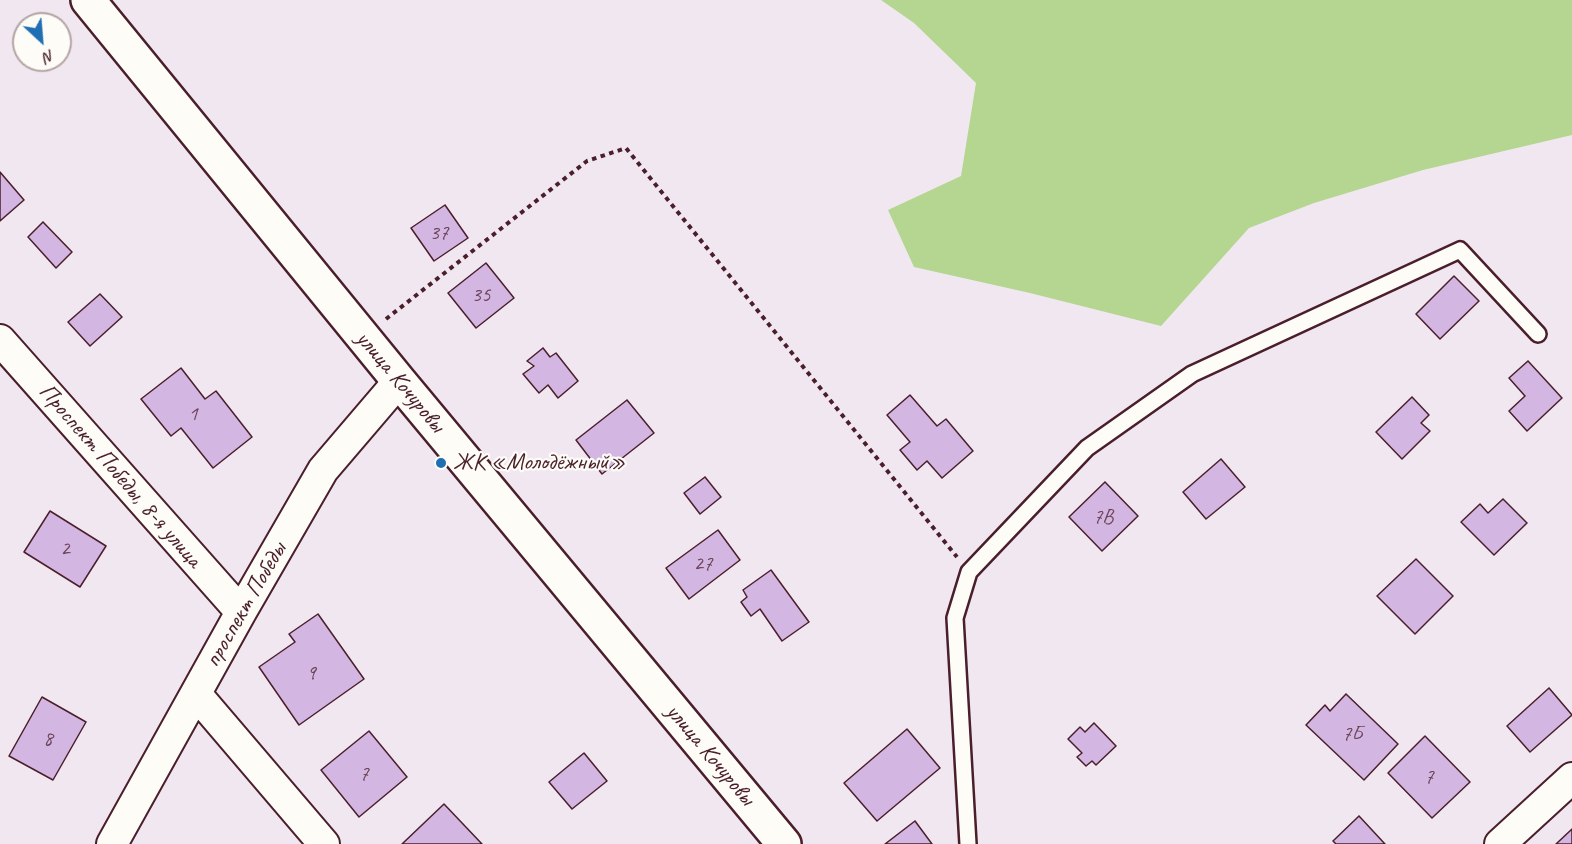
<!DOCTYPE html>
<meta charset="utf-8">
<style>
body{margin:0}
#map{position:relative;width:1572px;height:844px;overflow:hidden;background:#f1e7f1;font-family:Caveat,sans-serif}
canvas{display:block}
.north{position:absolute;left:12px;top:12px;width:60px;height:60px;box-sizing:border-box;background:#fdfcf7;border:2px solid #b5a4a5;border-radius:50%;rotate:154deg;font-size:16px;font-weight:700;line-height:24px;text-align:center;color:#4a1f2b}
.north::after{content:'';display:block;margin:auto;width:21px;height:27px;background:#1f6fb2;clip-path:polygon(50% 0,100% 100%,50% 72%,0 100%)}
</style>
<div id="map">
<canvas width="1572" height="844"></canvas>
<div class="north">N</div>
</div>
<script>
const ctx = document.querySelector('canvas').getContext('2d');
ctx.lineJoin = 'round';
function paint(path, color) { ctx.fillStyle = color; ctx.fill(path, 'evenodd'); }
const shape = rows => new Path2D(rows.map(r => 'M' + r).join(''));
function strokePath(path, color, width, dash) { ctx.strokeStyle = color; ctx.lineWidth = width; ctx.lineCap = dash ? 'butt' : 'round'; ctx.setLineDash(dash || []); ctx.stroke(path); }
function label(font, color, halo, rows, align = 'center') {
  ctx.font = font + ' Caveat,sans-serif'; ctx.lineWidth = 4.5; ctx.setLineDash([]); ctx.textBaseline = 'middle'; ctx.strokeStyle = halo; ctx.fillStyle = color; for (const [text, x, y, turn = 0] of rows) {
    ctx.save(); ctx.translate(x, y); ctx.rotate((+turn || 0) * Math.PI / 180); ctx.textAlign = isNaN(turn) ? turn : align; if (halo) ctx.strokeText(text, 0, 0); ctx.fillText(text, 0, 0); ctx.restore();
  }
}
paint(shape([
 [881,0,1572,0,1572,135,1423,170,1314,203,1249,228,1161,326,1030,293,914,267,888,210,961,176,976,83,914,23]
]), '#b4d690');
const building = shape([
 [0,172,24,200,0,221,0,172],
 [445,205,468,238,434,261,411,228,445,205],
 [43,222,72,252,56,268,28,237,43,222],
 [486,263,514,298,476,328,448,293,486,263],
 [1454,276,1479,301,1440,339,1416,314,1454,276],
 [100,294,122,317,90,346,68,322,100,294],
 [543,348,550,357,556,353,578,381,558,398,548,385,539,393,523,374,534,366,527,361,543,348],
 [1528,361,1562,398,1527,431,1509,411,1525,396,1509,378,1528,361],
 [181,368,205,399,216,391,252,437,213,468,181,428,171,436,141,399,181,368],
 [910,395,937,426,946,419,973,451,942,478,927,461,917,470,900,450,910,442,887,415,910,395],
 [1412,397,1429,415,1421,423,1430,431,1402,459,1376,432,1412,397],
 [627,400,654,433,602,474,576,440,627,400],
 [1221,459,1245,487,1206,519,1183,492,1221,459],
 [705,477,721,497,700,514,684,493,705,477],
 [1105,482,1138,516,1102,551,1069,517,1105,482],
 [1503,499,1527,523,1494,555,1461,522,1480,504,1488,513,1503,499],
 [50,511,106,546,80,587,24,552,50,511],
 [718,530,740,560,689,599,666,568,718,530],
 [1416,559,1453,596,1415,634,1377,596,1416,559],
 [771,570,809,622,782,641,760,609,751,616,741,602,747,597,743,590,771,570],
 [318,614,364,679,299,725,259,667,295,642,289,634,318,614],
 [1549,688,1572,715,1530,752,1507,726,1549,688],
 [1346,694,1398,744,1364,780,1306,725,1325,705,1330,711,1346,694],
 [42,697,86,722,53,780,9,756,42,697],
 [1094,723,1116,746,1096,765,1092,761,1086,766,1077,757,1082,753,1068,739,1080,727,1085,732,1094,723],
 [907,729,940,768,877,821,844,783,907,729],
 [369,731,407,777,359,817,321,770,369,731],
 [1425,736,1470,782,1432,818,1388,773,1425,736],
 [584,753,607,781,572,809,549,782,584,753],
 [444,804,482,844,402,844,444,804],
 [1359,816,1385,844,1336,844,1333,841,1359,816],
 [915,821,932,844,885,844,915,821],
 [1572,829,1572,844,1556,844,1572,829]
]);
paint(building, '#d4b6e2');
strokePath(building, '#4a1f2b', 1.5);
const lane = shape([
 [968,844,955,618,969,572,1087,448,1192,374,1460,250,1538,334]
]);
const street = shape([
 [0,340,241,612],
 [196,694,324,844],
 [112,844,241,612,323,470,399,381],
 [1500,844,1572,778]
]);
const secondary = shape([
 [88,0,399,381,784,844]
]);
strokePath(lane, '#4a1f2b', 20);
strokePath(street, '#4a1f2b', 34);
strokePath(secondary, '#4a1f2b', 38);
strokePath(shape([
 [386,319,587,161,626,148,957,557]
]), '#4a1f2b', 4, [4.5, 4.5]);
strokePath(lane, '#fdfcf7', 15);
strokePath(street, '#fdfcf7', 30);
strokePath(secondary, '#fdfcf7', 33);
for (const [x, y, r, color] of [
 [441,463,6,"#1f6fb2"]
]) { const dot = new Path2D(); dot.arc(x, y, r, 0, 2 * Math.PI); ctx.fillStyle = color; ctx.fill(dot); strokePath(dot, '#fdfcf7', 2); }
label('21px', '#6c4559', null, [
 ["37",439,233],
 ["35",481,295],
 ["1",193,414],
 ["7В",1103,517],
 ["2",65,549],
 ["27",703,564],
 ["9",311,673],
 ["7Б",1352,734],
 ["8",48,739],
 ["7",364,774],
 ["7",1429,777]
]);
label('24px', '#4a1f2b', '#fdfcf7', [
 ["улица Кочуровы",400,382,50],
 ["Проспект Победы, 8-я улица",120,476,49],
 ["проспект Победы",246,605,-60],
 ["улица Кочуровы",710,755,50]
]);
label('24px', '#4a1f2b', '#fdfcf7', [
 ["ЖК «Молодёжный»",453,463]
], 'left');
</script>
